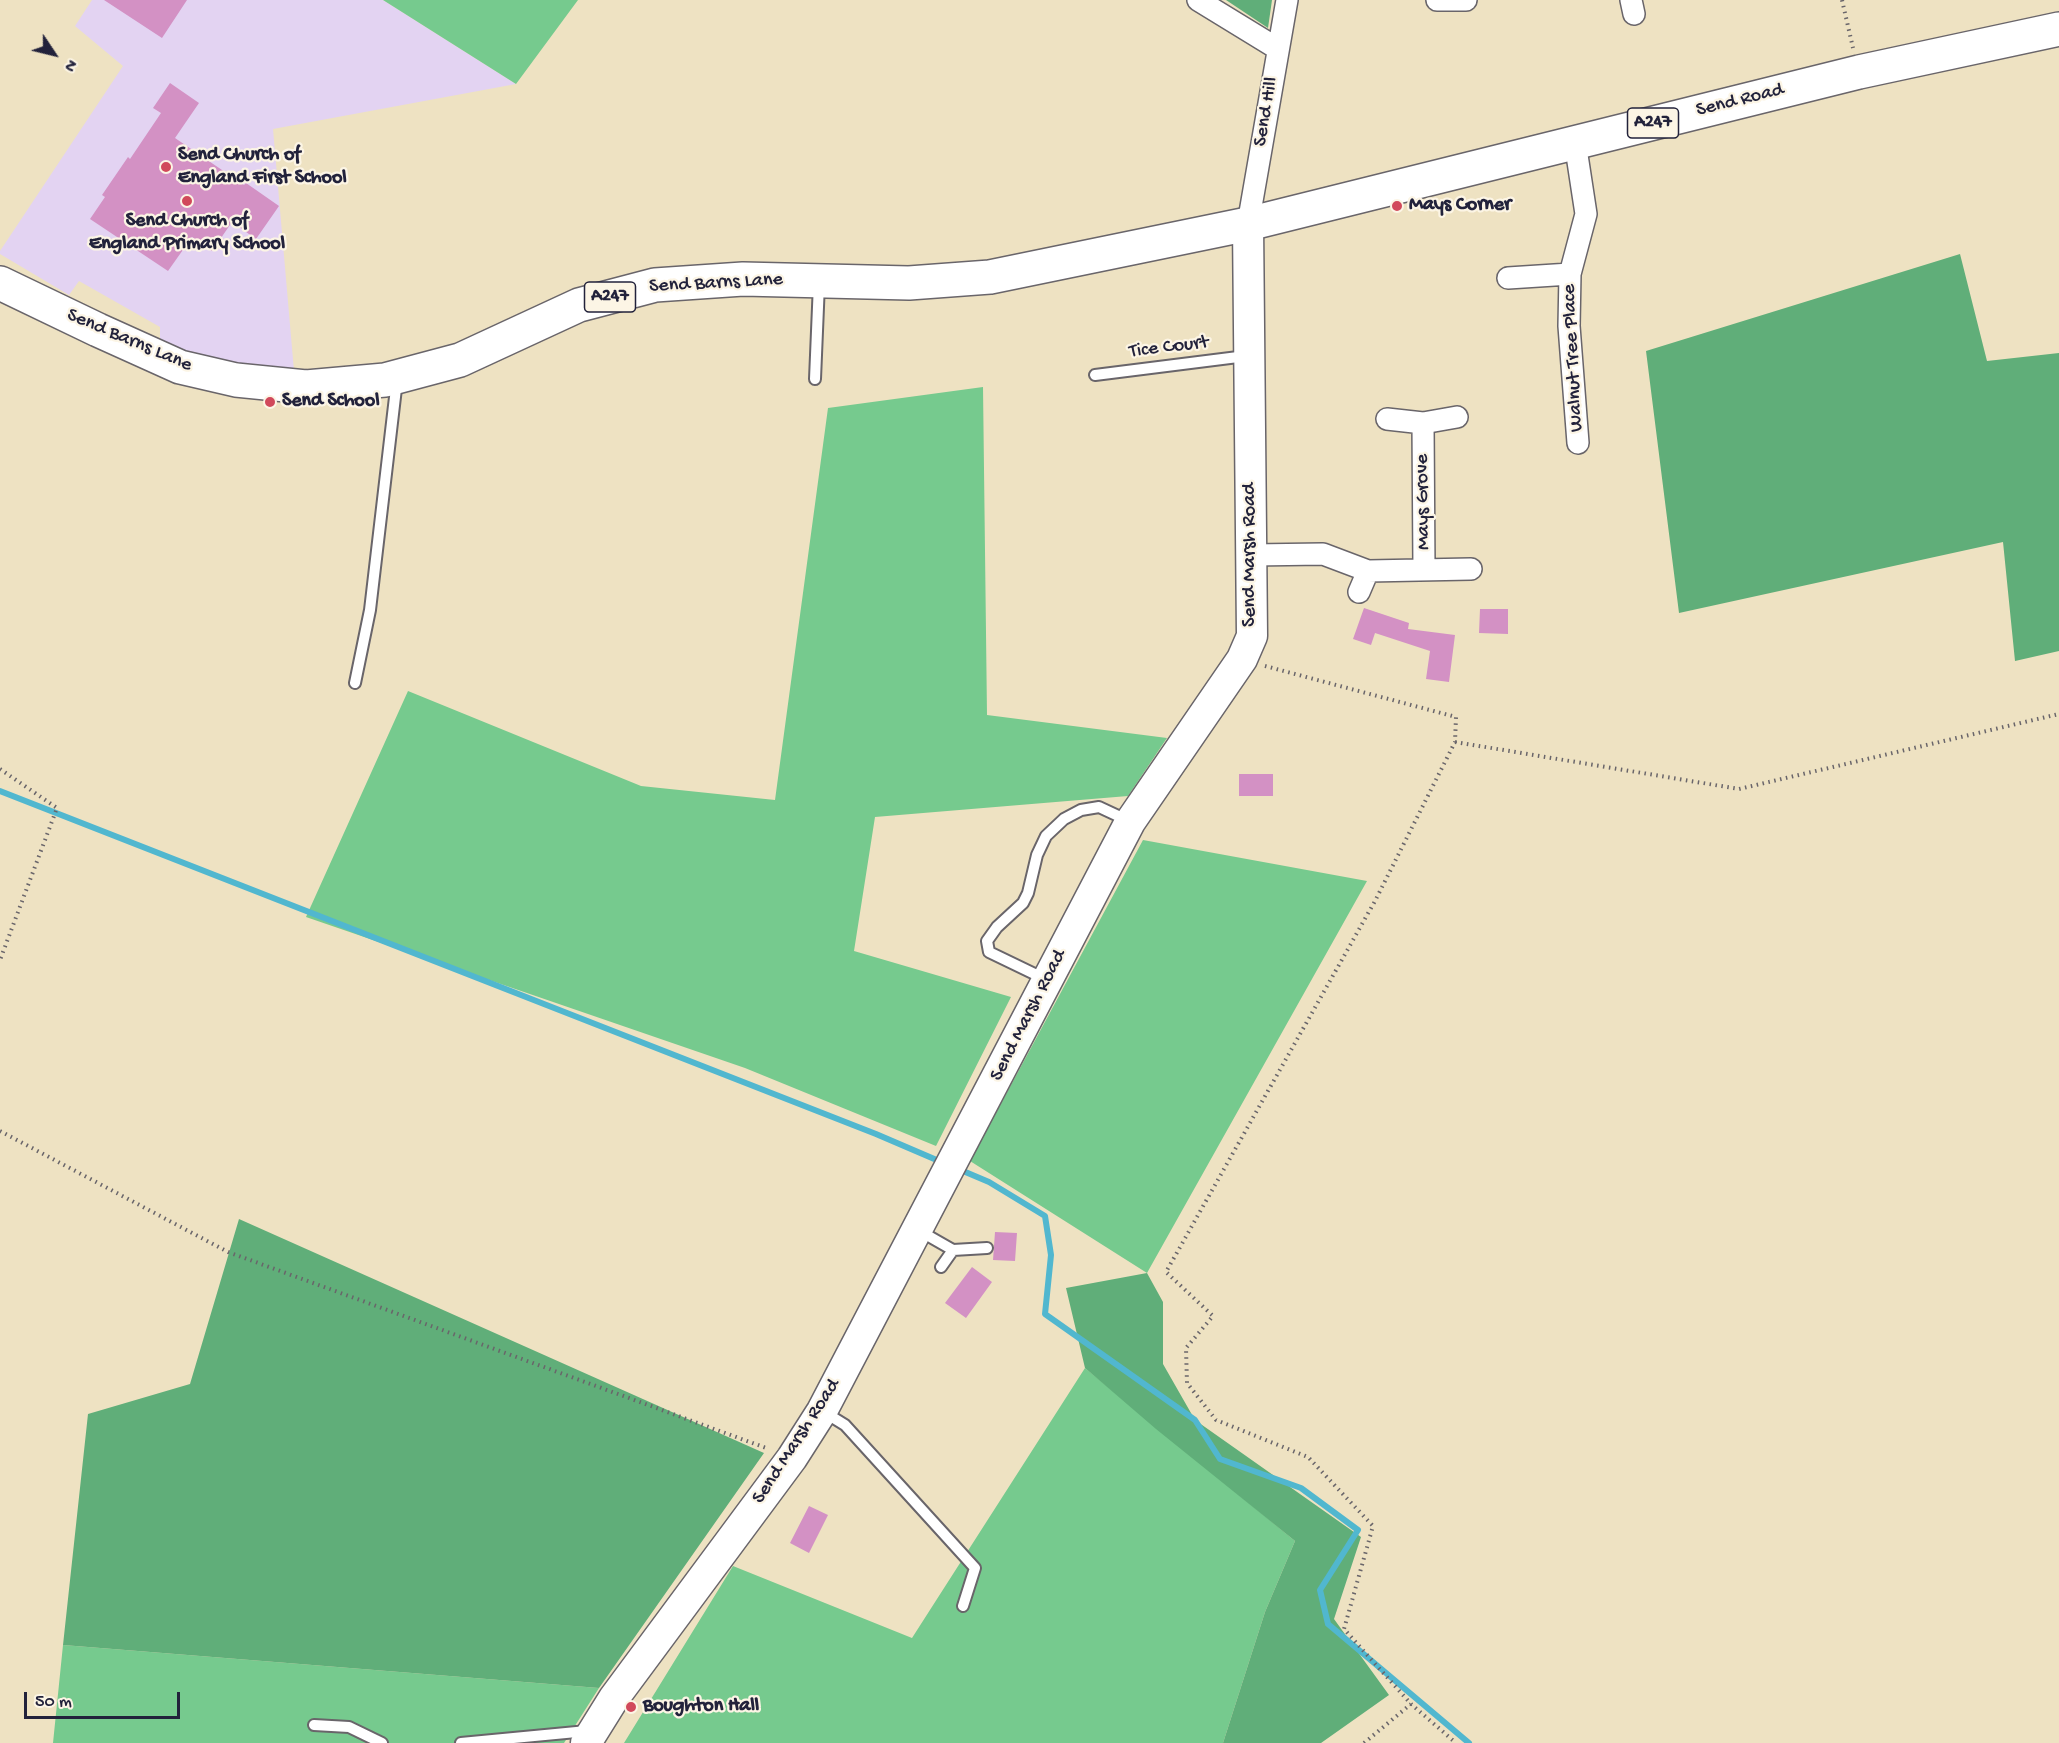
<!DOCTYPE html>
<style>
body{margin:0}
#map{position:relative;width:2059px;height:1743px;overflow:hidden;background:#eee2c2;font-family:"Gochi Hand",sans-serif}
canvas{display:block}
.north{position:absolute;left:24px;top:24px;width:60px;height:60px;-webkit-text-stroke:4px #fcf5e5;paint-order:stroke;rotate:125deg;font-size:16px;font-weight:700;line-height:24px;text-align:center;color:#22223b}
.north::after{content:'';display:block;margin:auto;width:21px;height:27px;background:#22223b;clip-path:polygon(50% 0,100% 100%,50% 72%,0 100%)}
.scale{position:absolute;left:24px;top:1692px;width:156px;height:27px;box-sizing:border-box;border:3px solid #22223b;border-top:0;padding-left:8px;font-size:18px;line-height:21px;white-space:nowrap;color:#22223b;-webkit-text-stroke:4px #fcf5e5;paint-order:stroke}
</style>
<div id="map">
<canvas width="2059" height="1743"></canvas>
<div class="north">N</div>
<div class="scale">50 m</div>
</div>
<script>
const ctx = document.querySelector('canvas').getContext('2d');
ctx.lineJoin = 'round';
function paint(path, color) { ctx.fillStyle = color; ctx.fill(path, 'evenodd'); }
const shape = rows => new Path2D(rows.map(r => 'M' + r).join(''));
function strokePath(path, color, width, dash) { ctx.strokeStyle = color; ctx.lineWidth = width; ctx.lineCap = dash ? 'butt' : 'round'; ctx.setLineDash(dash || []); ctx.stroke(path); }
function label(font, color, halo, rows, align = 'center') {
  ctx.font = font + ' "Gochi Hand",sans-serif'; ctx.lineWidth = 4.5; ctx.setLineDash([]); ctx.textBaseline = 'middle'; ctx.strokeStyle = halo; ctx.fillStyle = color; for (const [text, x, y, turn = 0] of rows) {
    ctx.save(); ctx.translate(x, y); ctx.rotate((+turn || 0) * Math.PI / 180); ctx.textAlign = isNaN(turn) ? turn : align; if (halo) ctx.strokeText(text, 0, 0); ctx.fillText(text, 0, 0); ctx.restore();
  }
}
paint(shape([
 [92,0,383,0,516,84,273,129,294,371,211,360,160,344,160,327,79,281,69,295,0,254,0,251,123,66,75,26]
]), '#e3d3f2');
paint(shape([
 [383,0,578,0,516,84],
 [983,387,987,715,1167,738,1128,796,875,817,854,951,1011,997,936,1146,745,1068,306,917,408,691,641,786,775,800,828,408],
 [1143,840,1367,881,1147,1273,970,1161],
 [1085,1368,1295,1541,1265,1612,1223,1743,624,1743,733,1566,912,1638],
 [63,1645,599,1688,564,1743,53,1743]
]), '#76ca8e');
paint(shape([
 [1226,0,1272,0,1268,28],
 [1960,254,1987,361,2059,353,2059,651,2015,661,2003,542,1679,613,1646,351],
 [239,1219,764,1453,599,1688,63,1645,88,1414,190,1384],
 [1147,1273,1163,1302,1163,1364,1195,1420,1361,1537,1334,1619,1389,1695,1321,1743,1223,1743,1265,1612,1295,1541,1156,1429,1085,1368,1066,1288]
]), '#60ae79');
strokePath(shape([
 [0,791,876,1134,939,1161],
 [963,1171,989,1182,1045,1216,1051,1255,1045,1314,1195,1420,1220,1459,1301,1488,1358,1530,1320,1590,1328,1624,1469,1743]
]), '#51b7cf', 6);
paint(shape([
 [104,0,187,0,162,38],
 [170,83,199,103,175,138,244,185,246,183,279,206,256,239,232,222,212,251,192,237,168,271,90,219,105,197,102,195,128,157,130,159,161,113,153,108],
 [1364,608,1409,623,1408,629,1455,635,1449,682,1426,679,1430,651,1375,633,1371,645,1353,639],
 [1480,609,1508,609,1508,634,1479,633],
 [1239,774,1273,774,1273,796,1239,796],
 [995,1232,1017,1233,1015,1261,993,1260],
 [972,1267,992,1282,966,1318,945,1303],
 [809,1506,828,1515,809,1553,790,1543]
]), '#d391c4');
const service = shape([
 [1095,375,1246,356],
 [815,379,819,283],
 [355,683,370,610,397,380],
 [1045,979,989,952,987,941,997,927,1023,903,1028,893,1037,855,1046,836,1064,819,1081,810,1099,807,1129,821],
 [918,1230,953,1250,987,1248],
 [941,1267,953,1250],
 [824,1412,845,1425,975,1568,963,1606],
 [314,1725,349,1727,382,1743],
 [461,1743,587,1731]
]);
const minor = shape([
 [1198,0,1278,49],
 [1437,0,1466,0],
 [1631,0,1634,14],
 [1575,142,1586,214,1570,274,1569,326,1578,443],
 [1248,224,1287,0],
 [1508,278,1570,274],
 [1387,419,1423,423],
 [1252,555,1323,554,1368,571,1471,569],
 [1424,570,1423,423,1457,417],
 [1359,592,1368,571]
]);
const secondary = shape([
 [586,1743,614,1698,792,1458,822,1411,1130,822,1242,659,1252,636,1248,224]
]);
const primary = shape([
 [0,283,98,330,180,367,236,380,306,387,385,380,460,360,579,305,655,285,743,279,909,283,990,277,1248,224,1859,72,2059,29]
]);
strokePath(service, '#69656a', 14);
strokePath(minor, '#69656a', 24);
strokePath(secondary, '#69656a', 33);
strokePath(primary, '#69656a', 36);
strokePath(shape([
 [1842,0,1853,48],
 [1265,666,1456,717,1455,742,1375,901,1166,1272,1213,1316,1186,1348,1187,1383,1216,1420,1308,1457,1373,1526,1344,1629,1411,1704,1456,1743],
 [1455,742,1739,789,2059,714],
 [0,769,57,808,0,960],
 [0,1131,228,1252,769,1449],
 [1364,1743,1411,1704]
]), '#69656a', 4, [1.5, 4.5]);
strokePath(service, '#fff', 10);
strokePath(minor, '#fff', 21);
strokePath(secondary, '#fff', 30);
strokePath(primary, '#fff', 33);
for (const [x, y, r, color] of [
 [166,167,6,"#d1495b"],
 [187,201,6,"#d1495b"],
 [1397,206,6,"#d1495b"],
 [270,402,6,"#d1495b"],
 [631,1707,6,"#d1495b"]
]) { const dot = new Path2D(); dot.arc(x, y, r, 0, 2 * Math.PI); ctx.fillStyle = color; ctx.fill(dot); strokePath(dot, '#fcf5e5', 2); }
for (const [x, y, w] of [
 [1653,123,51],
 [610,297,51]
]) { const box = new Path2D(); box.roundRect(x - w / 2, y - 15, w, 30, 4.5); ctx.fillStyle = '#fcf5e5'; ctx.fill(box); strokePath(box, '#22223b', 1.5); }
label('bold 18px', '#22223b', null, [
 ["A247",1653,123],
 ["A247",610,297]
]);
label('20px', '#22223b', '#fcf5e5', [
 ["Send Road",1740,101,-14],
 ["Send Hill",1267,112,-80],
 ["Send Barns Lane",716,284,-3],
 ["Send Barns Lane",129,341,23],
 ["Tice Court",1169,348,-7],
 ["Walnut Tree Place",1574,358,-93],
 ["Mays Grove",1424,502,-91],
 ["Send Marsh Road",1251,555,-90],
 ["Send Marsh Road",1029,1016,-63],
 ["Send Marsh Road",797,1442,-57]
]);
label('bold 20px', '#22223b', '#fcf5e5', [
 ["Send Church of",178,156],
 ["England First School",178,179],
 ["Mays Corner",1409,206],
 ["Send Church of",187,222,"center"],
 ["England Primary School",187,245,"center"],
 ["Send School",282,402],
 ["Boughton Hall",643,1707]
], 'left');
</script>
